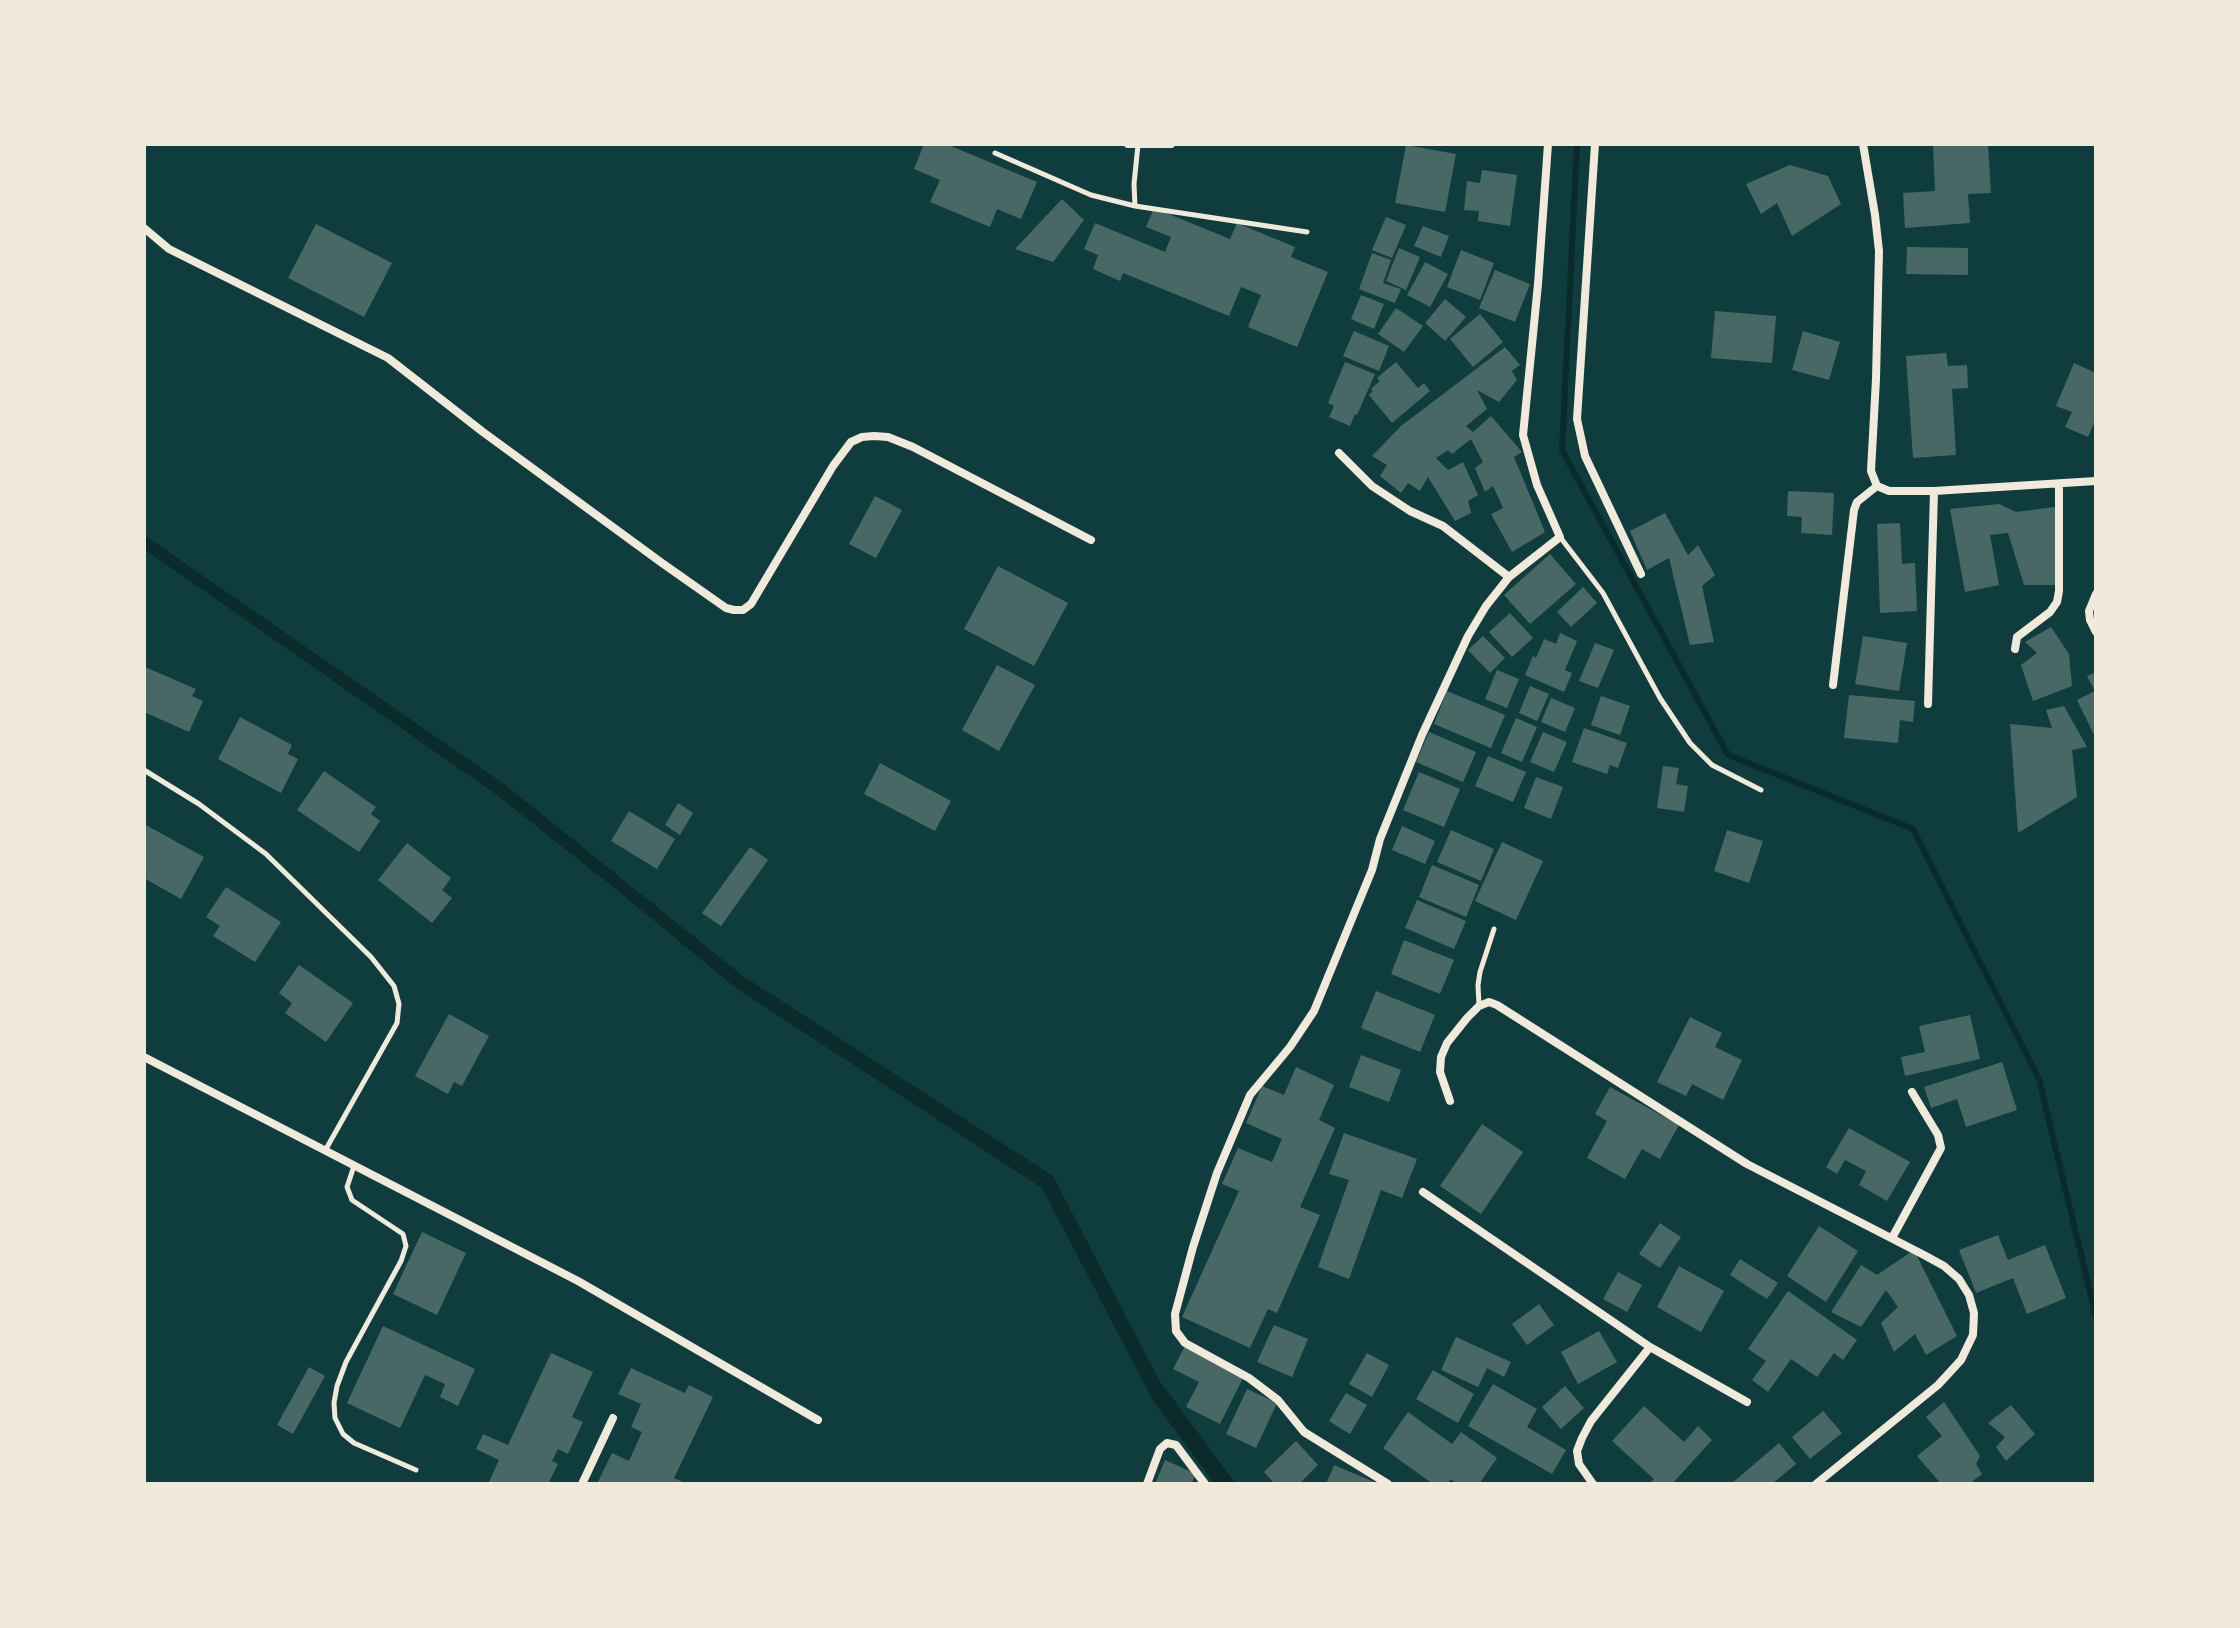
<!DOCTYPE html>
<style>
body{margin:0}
#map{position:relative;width:2240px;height:1628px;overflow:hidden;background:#0f3d3e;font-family:"DM Sans",sans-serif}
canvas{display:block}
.frame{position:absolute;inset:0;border:146px solid #f1e9da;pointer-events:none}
</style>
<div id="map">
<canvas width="2240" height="1628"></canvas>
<div class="frame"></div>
</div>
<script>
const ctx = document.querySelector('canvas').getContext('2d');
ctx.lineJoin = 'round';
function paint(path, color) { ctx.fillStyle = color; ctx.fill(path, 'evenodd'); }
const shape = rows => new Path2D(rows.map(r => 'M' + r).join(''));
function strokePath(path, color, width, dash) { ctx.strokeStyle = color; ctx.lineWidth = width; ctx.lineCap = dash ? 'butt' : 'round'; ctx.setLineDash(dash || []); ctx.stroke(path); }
paint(shape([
 [144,535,504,784,743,976,1053,1176,1159,1380,1236,1484,1215,1484,1154,1402,1042,1188,736,988,612,886,497,795,144,549]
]), '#0a2a2b');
strokePath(shape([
 [1577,144,1562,450,1728,755,1913,829,2039,1079,2096,1317]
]), '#0a2a2b', 6);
paint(shape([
 [924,144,946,144,1037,182,1021,219,997,209,990,227,930,202,940,180,914,169],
 [1988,144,1991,193,1968,194,1970,223,1905,228,1903,193,1935,191,1933,145],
 [1406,145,1456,154,1445,212,1395,203],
 [1790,165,1828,176,1841,204,1792,236,1777,203,1761,214,1746,184],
 [1482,170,1517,175,1510,226,1478,221,1479,211,1464,210,1467,181,1480,183],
 [1062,199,1084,220,1053,262,1015,249],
 [1154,208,1230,239,1237,223,1295,247,1291,257,1328,272,1297,347,1248,327,1261,295,1241,287,1229,316,1123,273,1120,281,1093,269,1098,255,1084,249,1095,223,1165,252,1171,237,1146,227],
 [1386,217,1406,225,1392,258,1372,250],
 [316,224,392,263,364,317,288,278],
 [1423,226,1449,236,1441,257,1414,246],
 [1907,247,1968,248,1968,275,1906,274],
 [1399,248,1420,257,1406,290,1386,281],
 [1461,250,1494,263,1480,300,1447,287],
 [1372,253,1391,260,1383,283,1401,289,1395,303,1359,289],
 [1425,262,1448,274,1430,307,1407,295],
 [1495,270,1530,284,1515,322,1479,308],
 [1361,295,1384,304,1374,329,1351,319],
 [1445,299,1466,317,1445,341,1425,323],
 [1396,308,1423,326,1404,352,1378,334],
 [1715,311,1776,316,1772,363,1711,358],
 [1480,314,1503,342,1473,367,1450,339],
 [1354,331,1389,346,1379,371,1343,356],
 [1803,331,1840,342,1829,380,1792,370],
 [1505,347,1520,365,1512,371,1517,380,1499,402,1477,390,1487,409,1466,426,1473,432,1491,416,1522,452,1514,457,1545,532,1512,552,1491,514,1503,508,1493,486,1485,492,1475,468,1483,462,1471,439,1452,454,1448,450,1436,458,1448,470,1463,462,1478,495,1468,501,1471,513,1455,521,1428,477,1420,491,1408,483,1401,493,1380,476,1387,465,1372,456,1401,426],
 [1946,353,1948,366,1967,365,1968,388,1952,389,1956,455,1913,458,1906,356],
 [1345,362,1375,374,1357,415,1355,414,1350,426,1329,417,1334,406,1328,403],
 [1396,362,1418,388,1424,383,1430,391,1392,423,1369,395,1373,391,1371,389,1380,381,1377,378],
 [2074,363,2096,373,2096,418,2088,437,2065,427,2072,412,2056,406],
 [1788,491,1834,493,1832,535,1801,533,1802,517,1787,516],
 [875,496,902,510,876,558,849,544],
 [1999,504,2016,512,2055,507,2055,585,2024,585,2008,533,1990,535,1999,585,1965,592,1950,509],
 [1665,513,1688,555,1698,545,1715,575,1702,586,1714,642,1690,645,1669,558,1647,570,1630,531],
 [1900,523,1902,564,1915,563,1917,611,1880,613,1877,524],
 [1550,554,1576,584,1530,624,1504,595],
 [998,566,1068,603,1034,666,964,629],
 [1583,587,1597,603,1571,627,1557,612],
 [1510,613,1533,638,1512,657,1489,632],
 [2051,627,2069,654,2072,686,2033,701,2021,665,2037,653,2025,642],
 [1560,633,1577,641,1565,670,1572,673,1564,692,1525,675,1533,656,1536,658,1544,639,1556,644],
 [1483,636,1505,658,1490,673,1468,650],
 [1863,636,1907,643,1899,691,1855,684],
 [1595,643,1614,650,1598,688,1579,681],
 [997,665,1035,685,999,751,962,730],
 [145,667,196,689,192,696,203,701,189,732,144,712],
 [1497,670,1519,679,1507,708,1485,699],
 [2096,672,2096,739,2077,700,2095,691,2087,676],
 [1530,686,1549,694,1537,721,1519,713],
 [1447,691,1505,715,1491,748,1434,724],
 [1849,695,1915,701,1913,722,1900,720,1898,743,1844,738],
 [1601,696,1630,706,1620,735,1591,725],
 [1551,698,1575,708,1565,732,1541,722],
 [2064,706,2087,747,2072,750,2077,797,2018,833,2010,724,2052,728,2046,710],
 [240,717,292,745,288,754,298,759,281,793,218,759],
 [1516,718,1537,727,1522,762,1501,753],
 [1584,728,1627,743,1618,768,1610,765,1607,774,1572,762],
 [1429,732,1476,752,1463,782,1416,762],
 [1543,732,1567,742,1554,772,1530,762],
 [1488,756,1526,772,1513,802,1475,786],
 [880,763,951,801,935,831,864,794],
 [1663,766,1679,768,1676,784,1688,786,1684,812,1657,808],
 [324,771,376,807,371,814,380,821,359,852,297,810],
 [1419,772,1460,789,1444,827,1403,810],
 [1536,777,1563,787,1551,819,1524,808],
 [678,803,693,813,680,835,665,825],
 [629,811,675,839,657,869,611,841],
 [144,824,204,857,181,899,144,878],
 [1402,826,1435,841,1425,864,1392,850],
 [1451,830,1494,849,1481,881,1437,862],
 [1727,830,1763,841,1749,883,1714,871],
 [1502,842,1543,861,1516,920,1475,901],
 [407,843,451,878,442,890,452,898,432,923,378,880],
 [750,847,768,860,721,926,702,913],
 [1432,865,1479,885,1466,917,1419,897],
 [226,887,281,922,255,962,213,936,220,926,206,917],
 [1417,900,1466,921,1454,949,1405,928],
 [1404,940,1454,960,1440,994,1391,974],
 [299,965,353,1003,326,1042,285,1013,292,1003,279,993],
 [1376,991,1435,1015,1420,1052,1361,1028],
 [449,1014,489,1036,462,1086,454,1082,448,1094,415,1076],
 [1970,1015,1980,1059,1905,1076,1901,1057,1925,1052,1919,1026],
 [1690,1017,1722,1033,1715,1047,1742,1060,1723,1100,1692,1084,1686,1096,1657,1082],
 [1361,1055,1401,1070,1389,1102,1349,1087],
 [2002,1062,2017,1110,1966,1127,1957,1099,1931,1108,1924,1087],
 [1296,1067,1334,1085,1319,1120,1335,1128,1300,1207,1320,1215,1277,1313,1268,1309,1250,1348,1182,1317,1239,1191,1222,1184,1238,1148,1272,1162,1282,1139,1246,1123,1262,1086,1284,1095],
 [1610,1087,1679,1125,1660,1159,1642,1149,1625,1179,1587,1158,1607,1121,1595,1114],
 [1482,1124,1523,1152,1481,1214,1440,1186],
 [1849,1128,1910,1162,1887,1201,1859,1185,1866,1171,1845,1160,1837,1174,1826,1167],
 [1344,1133,1417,1159,1402,1198,1381,1190,1349,1279,1318,1267,1349,1180,1329,1174],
 [1660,1223,1681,1237,1660,1268,1639,1254],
 [1819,1226,1858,1251,1826,1302,1787,1276],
 [422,1232,466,1253,437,1315,393,1294],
 [1998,1235,2008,1260,2045,1245,2066,1298,2027,1314,2013,1278,1976,1293,1959,1250],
 [1914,1250,1957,1336,1926,1355,1915,1334,1894,1352,1881,1323,1898,1307,1886,1290,1861,1327,1831,1312,1861,1265,1877,1275],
 [1740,1259,1778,1283,1767,1299,1730,1275],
 [1679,1266,1724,1291,1701,1332,1657,1307],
 [1618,1272,1642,1285,1627,1312,1603,1299],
 [1788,1291,1857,1340,1843,1360,1834,1353,1817,1377,1791,1359,1768,1392,1752,1380,1766,1361,1748,1349],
 [1539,1304,1554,1325,1527,1345,1512,1324],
 [1274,1325,1308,1339,1292,1377,1257,1362],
 [383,1326,475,1369,458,1406,440,1397,445,1384,425,1375,400,1428,347,1403],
 [1599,1331,1617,1362,1578,1384,1561,1352],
 [1456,1337,1511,1362,1504,1377,1487,1368,1478,1387,1441,1370],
 [1185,1346,1244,1376,1220,1424,1186,1407,1199,1382,1173,1369],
 [551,1353,593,1372,572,1417,583,1422,568,1454,558,1449,552,1461,558,1464,548,1484,488,1484,499,1460,476,1449,483,1434,508,1445],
 [1367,1353,1389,1365,1372,1397,1349,1384],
 [309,1367,325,1376,293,1434,277,1425],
 [631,1368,685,1393,689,1385,713,1397,674,1478,687,1484,597,1484,612,1453,629,1461,642,1432,631,1427,641,1404,618,1394],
 [1433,1370,1474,1394,1458,1423,1416,1399],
 [1493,1384,1537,1409,1527,1427,1566,1450,1552,1474,1468,1426],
 [1565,1386,1584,1408,1561,1429,1542,1407],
 [1247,1389,1277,1403,1256,1448,1226,1434],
 [1346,1393,1367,1405,1350,1434,1329,1421],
 [1944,1402,1980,1456,1976,1464,1982,1474,1969,1484,1941,1484,1917,1456,1942,1436,1926,1417],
 [2011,1405,2035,1434,2006,1461,1996,1447,2005,1437,1988,1423],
 [1644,1406,1684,1442,1698,1426,1712,1440,1672,1484,1649,1484,1654,1479,1612,1441],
 [1823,1411,1842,1433,1810,1459,1792,1437],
 [1408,1412,1452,1444,1461,1432,1497,1458,1479,1484,1457,1484,1451,1479,1447,1484,1433,1484,1383,1448],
 [1296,1441,1318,1465,1299,1484,1275,1484,1264,1472],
 [1779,1443,1796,1464,1772,1484,1731,1484],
 [1165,1460,1196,1474,1191,1484,1155,1484],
 [1334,1465,1379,1484,1326,1484]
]), '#486865');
strokePath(shape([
 [1138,145,1134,184,1135,206,1307,232],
 [995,153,1091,195,1135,206],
 [1560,537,1603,593,1660,698,1690,743,1712,765,1761,790],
 [144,770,199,804,266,854,371,957,394,986,399,1004,397,1023,326,1149],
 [1479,1005,1478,985,1480,972,1494,929],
 [354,1166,347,1187,352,1200,403,1234,406,1246,401,1261,346,1362,337,1386,334,1403,335,1418,343,1434,354,1443,416,1470]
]), '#f1e9da', 5);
strokePath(shape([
 [1128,144,1171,144],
 [1595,144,1577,419,1585,456,1641,574],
 [1863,144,1875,215,1879,251,1876,379,1871,471,1877,486,1889,491,1934,491,2096,481],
 [144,228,169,249,388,358,483,432,662,563,726,608,734,610,743,610,751,604,833,466,851,442,862,437,874,436,888,437,913,447,1091,540],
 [1339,453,1372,486,1410,511,1443,526,1509,577],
 [2096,594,2089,611,2090,620,2096,632],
 [2015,649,2017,637,2050,612,2057,602,2059,591,2059,484],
 [1833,685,1854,510,1857,502,1877,486],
 [1928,704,1934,491],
 [144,1057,578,1281,818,1420],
 [1450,1101,1440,1072,1441,1057,1447,1043,1467,1018,1479,1006,1489,1002,1497,1005,1747,1164,1924,1255,1944,1266,1959,1279,1969,1295,1974,1313,1973,1335,1961,1360,1938,1385,1816,1484],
 [1423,1192,1650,1347],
 [1892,1238,1941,1148,1938,1135,1912,1092],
 [582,1484,613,1418],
 [1147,1484,1160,1449,1167,1443,1176,1445,1205,1484],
 [1388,1484,1304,1432,1278,1400,1249,1378,1185,1343,1176,1331,1175,1314,1193,1247,1217,1173,1250,1095,1290,1047,1314,1011,1372,870,1380,839,1422,735,1468,636,1486,606,1509,577,1560,537,1537,485,1523,435,1538,284,1548,144],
 [1593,1484,1579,1464,1577,1451,1582,1438,1591,1421,1650,1347,1747,1402]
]), '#f1e9da', 8);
</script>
